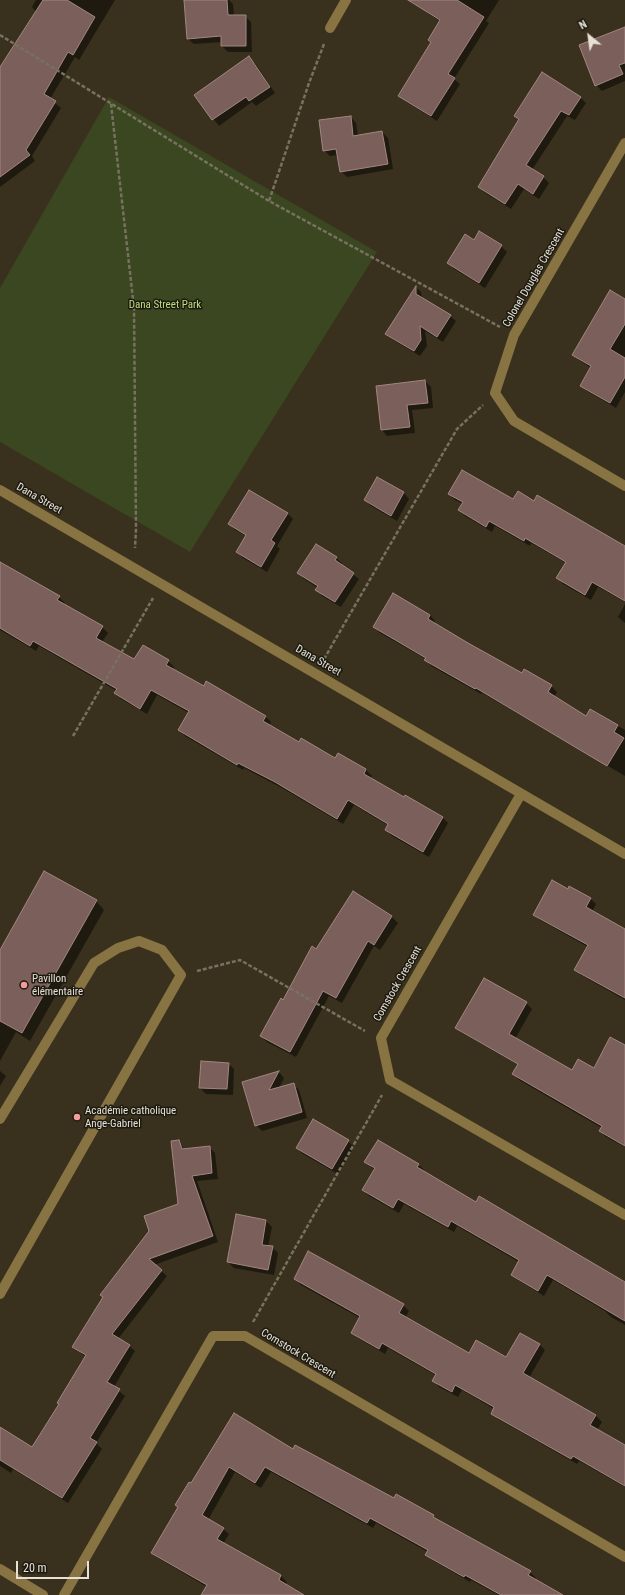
<!DOCTYPE html>
<meta charset="utf-8">
<style>
body{margin:0}
#map{position:relative;width:625px;height:1595px;overflow:hidden;background:#39311d;font-family:"Roboto Condensed",sans-serif}
canvas{display:block}
.north{position:absolute;left:569px;top:16px;width:40px;height:40px;-webkit-text-stroke:3px #1d1a11;paint-order:stroke;rotate:331deg;font-size:11px;font-weight:700;line-height:16px;text-align:center;color:#e6e1d4}
.north::after{content:'';display:block;margin:auto;width:14px;height:18px;background:#e6e1d4;clip-path:polygon(50% 0,100% 100%,50% 72%,0 100%)}
.scale{position:absolute;left:16px;top:1561px;width:73px;height:18px;box-sizing:border-box;border:2px solid #e6e1d4;border-top:0;padding-left:5px;font-size:12px;line-height:14px;white-space:nowrap;color:#e6e1d4;-webkit-text-stroke:3px #1d1a11;paint-order:stroke}
</style>
<div id="map">
<canvas width="625" height="1595"></canvas>
<div class="north">N</div>
<div class="scale">20 m</div>
</div>
<script>
const ctx = document.querySelector('canvas').getContext('2d');
ctx.lineJoin = 'round';
function paint(path, color) { ctx.fillStyle = color; ctx.fill(path, 'evenodd'); }
const shape = rows => new Path2D(rows.map(r => 'M' + r).join(''));
function strokePath(path, color, width, dash) { ctx.strokeStyle = color; ctx.lineWidth = width; ctx.lineCap = dash ? 'butt' : 'round'; ctx.setLineDash(dash || []); ctx.stroke(path); }
function label(font, color, halo, rows, align = 'center') {
  ctx.font = font + ' "Roboto Condensed",sans-serif'; ctx.lineWidth = 3; ctx.setLineDash([]); ctx.textBaseline = 'middle'; ctx.strokeStyle = halo; ctx.fillStyle = color; for (const [text, x, y, turn = 0] of rows) {
    ctx.save(); ctx.translate(x, y); ctx.rotate((+turn || 0) * Math.PI / 180); ctx.textAlign = isNaN(turn) ? turn : align; if (halo) ctx.strokeText(text, 0, 0); ctx.fillText(text, 0, 0); ctx.restore();
  }
}
paint(shape([
 [109,97,377,252,190,552,0,442,0,288]
]), '#3a4720');
paint(shape([
 [36,0,115,0,79,60,75,57,50,99,61,108,32,156,35,161,0,187,0,69,36,12,32,7],
 [202,0,229,0,233,4,234,16,245,16,251,22,252,52,228,52,222,46,222,42,194,44,188,39],
 [429,0,499,0,486,21,489,23,454,79,460,84,437,121,405,101,399,96,432,42,441,22,429,14,423,9],
 [625,32,625,81,602,91,596,85],
 [249,58,255,63,275,93,256,106,252,102,219,126,195,95],
 [580,97,586,103,575,120,567,116,532,170,543,177,549,183,539,199,524,189,511,209,485,193,479,187,520,120,516,116],
 [351,117,356,123,358,136,382,132,388,138,393,169,347,177,341,171,338,155,330,156,324,150],
 [479,233,501,246,507,252,485,288,454,269,448,263,474,241],
 [416,287,421,292,422,298,450,316,456,321,443,342,425,331,427,346,420,356,392,339,387,333],
 [625,300,625,392,616,408,587,391,581,386,591,368,579,360,574,355],
 [425,381,431,387,433,408,412,410,415,433,387,436,382,430,377,387],
 [377,478,404,493,409,499,397,521,371,506,365,500],
 [449,494,535,502,625,547,625,602,598,587,591,600,563,584,558,578,566,563,531,543,530,546,495,526,492,532,465,516,459,510,463,504,455,500],
 [287,513,293,519,277,546,280,549,267,572,243,558,237,552,246,536,235,530,229,524],
 [336,558,342,563,341,565,359,579,341,607,322,596,317,590,318,588,304,579,298,573],
 [0,563,59,597,65,603,63,604,102,627,108,633,102,642,134,661,168,661,174,667,173,670,204,687,266,717,271,722,269,726,299,744,335,759,338,754,366,770,372,776,370,779,404,799,406,796,443,818,448,823,429,857,392,836,386,830,389,826,354,805,343,824,282,788,244,768,243,770,185,736,179,730,189,713,157,695,147,714,121,699,115,693,117,691,39,646,36,651,0,630],
 [625,604,625,623,618,617],
 [430,615,435,621,434,624,522,675,525,670,551,686,557,692,554,697,586,718,590,710,625,730,625,776,482,693,481,694,431,666,426,659,380,633,374,627],
 [568,890,590,898,596,904,592,912,625,930,625,1000,581,975,575,970,588,947,540,920,534,915],
 [354,893,392,917,398,923,380,950,374,946,342,1003,329,996,296,1057,267,1042,261,1036],
 [96,901,104,910,30,1041,16,1032,0,1061,0,951],
 [484,979,526,1003,532,1009,515,1039,573,1072,594,1069,625,1046,625,1147,606,1137,600,1131,602,1128,519,1080,514,1074,519,1065,462,1033,457,1028],
 [229,1064,234,1069,233,1095,206,1094,200,1088],
 [0,1071,6,1076,0,1086],
 [279,1072,284,1078,279,1088,293,1084,299,1090,307,1118,262,1131,256,1125,243,1082],
 [178,1141,185,1150,209,1147,215,1153,218,1179,197,1181,218,1242,154,1265,167,1276,118,1339,129,1346,135,1351,114,1387,125,1396,96,1443,102,1449,68,1503,13,1469,11,1473,0,1466,0,1428,33,1449,60,1405,86,1357,73,1347,179,1205],
 [348,1141,354,1147,338,1174,303,1154,297,1148],
 [366,1162,418,1164,424,1170,423,1172,476,1203,625,1283,625,1325,611,1317,605,1311,553,1280,544,1296,518,1280,512,1275,519,1262,457,1226,454,1232,404,1204,399,1213,369,1196,363,1190,375,1170],
 [237,1215,266,1221,272,1227,268,1247,272,1247,278,1253,274,1275,234,1268,228,1262],
 [309,1252,403,1305,409,1311,405,1318,469,1354,507,1358,539,1344,545,1350,529,1378,596,1416,602,1422,597,1430,625,1446,625,1487,579,1461,577,1464,498,1419,492,1413,494,1409,462,1390,458,1397,439,1387,434,1381,437,1376,388,1348,385,1354,358,1338,352,1332,360,1318,301,1285,296,1279],
 [234,1415,293,1451,394,1500,433,1516,439,1522,530,1572,536,1578,535,1580,561,1595,498,1595,471,1580,470,1582,432,1560,426,1555,428,1552,376,1523,373,1528,271,1472,261,1488,235,1472,208,1520,223,1529,229,1534,223,1544,281,1576,287,1582,285,1585,302,1595,207,1595,207,1587,158,1558,152,1553]
]), '#0007');
const building = shape([
 [43,0,67,0,95,17,73,55,68,52,44,94,56,101,26,150,30,155,0,177,0,67,43,0],
 [184,0,227,0,228,15,246,15,246,46,221,46,221,36,187,39,184,0],
 [408,0,457,0,484,17,448,74,455,78,431,116,398,96,431,42,428,40,440,20,408,0],
 [625,27,625,63,619,65,623,74,595,86,579,45,625,27],
 [249,56,270,87,249,101,246,97,212,120,194,95,249,56],
 [542,72,581,97,569,115,561,111,526,165,544,176,533,194,518,184,505,204,478,187,519,119,514,116,542,72],
 [351,116,353,136,382,131,388,164,340,172,336,149,323,151,319,120,351,116],
 [479,231,502,245,479,283,447,263,465,234,474,240,479,231],
 [416,286,416,294,451,315,437,337,420,326,421,340,414,351,385,334,416,286],
 [610,290,625,299,625,324,610,349,625,358,625,377,610,403,580,386,591,366,572,355,610,290],
 [425,380,428,403,407,405,410,427,381,430,376,386,425,380],
 [462,470,513,499,518,491,534,501,537,495,625,546,625,601,592,582,585,595,556,578,566,562,525,538,524,541,489,521,486,527,458,510,463,502,448,494,462,470],
 [377,477,404,492,391,516,364,500,377,477],
 [249,490,288,513,271,540,275,543,261,567,236,552,246,535,228,524,249,490],
 [316,544,337,557,335,560,354,573,335,602,315,590,318,586,297,573,316,544],
 [0,562,60,596,57,600,103,626,96,638,134,659,143,645,169,660,166,665,204,686,206,681,266,716,263,721,299,742,301,738,335,758,338,753,366,769,364,774,404,797,405,795,443,817,423,852,385,830,388,824,348,800,337,819,275,782,238,763,237,765,178,730,189,711,151,690,140,709,114,693,117,689,33,641,30,646,0,628,0,562],
 [393,593,430,615,428,619,468,643,522,673,524,669,552,685,548,692,586,716,590,709,618,725,614,732,624,738,607,766,476,688,475,689,424,660,426,658,373,627,393,593],
 [44,871,97,900,22,1033,0,1021,0,950,44,871],
 [552,880,568,889,569,886,591,898,586,907,625,929,625,998,574,970,588,945,533,915,552,880],
 [353,891,392,916,374,945,368,941,336,998,323,991,290,1052,260,1036,281,998,283,1000,312,946,316,949,353,891],
 [484,978,527,1002,509,1034,572,1070,578,1059,594,1068,610,1037,625,1045,625,1146,599,1131,602,1126,512,1074,518,1064,455,1028,484,978],
 [201,1061,229,1063,227,1089,199,1088,201,1061],
 [279,1071,269,1090,294,1083,302,1112,255,1126,242,1082,279,1071],
 [313,1119,349,1140,332,1169,296,1148,313,1119],
 [179,1140,182,1149,210,1146,212,1173,192,1176,213,1236,149,1259,162,1270,112,1334,130,1345,107,1382,120,1389,90,1438,97,1442,62,1498,0,1460,0,1427,32,1447,59,1404,57,1403,86,1355,72,1347,103,1297,100,1295,149,1231,144,1216,178,1204,171,1141,179,1140],
 [378,1140,419,1164,417,1167,476,1202,479,1196,625,1282,625,1321,547,1275,538,1291,511,1275,519,1260,451,1221,448,1227,398,1199,393,1208,362,1190,375,1168,364,1162,378,1140],
 [236,1214,266,1220,262,1245,273,1246,268,1270,227,1262,236,1214],
 [308,1251,404,1304,399,1313,469,1353,476,1340,506,1357,520,1333,540,1344,523,1373,596,1415,590,1425,625,1445,625,1486,573,1456,571,1459,491,1414,494,1407,455,1385,452,1392,432,1381,436,1374,382,1343,379,1349,351,1333,360,1316,294,1279,308,1251],
 [234,1413,293,1449,295,1445,394,1498,396,1494,434,1515,433,1517,531,1571,528,1575,563,1595,501,1595,465,1575,464,1577,425,1555,428,1550,370,1518,367,1523,265,1467,255,1483,229,1467,202,1515,224,1528,217,1539,281,1575,279,1580,304,1595,201,1595,207,1585,151,1553,178,1507,175,1505,189,1482,191,1483,234,1413]
]);
paint(building, '#7a5f5b');
strokePath(building, '#a28682', 1);
strokePath(shape([
 [0,35,269,201],
 [324,44,309,83,269,201,500,327],
 [111,104,134,308,136,529,135,548],
 [324,659,457,429,483,405],
 [73,736,153,598],
 [197,971,240,960,365,1031],
 [253,1322,382,1095]
]), '#787160', 2.5, [4, 2]);
strokePath(shape([
 [330,28,346,0],
 [625,143,514,335,495,393,514,421,625,486],
 [0,490,625,854],
 [521,794,381,1038,390,1080,625,1215],
 [0,1119,94,963,118,948,139,941,162,950,181,975,0,1294],
 [0,1569,43,1595],
 [64,1595,213,1336,245,1336,625,1557]
]), '#887442', 10);
for (const [x, y, r, color] of [
 [24,985,4,"#f59b9a"],
 [77,1117,4,"#f59b9a"]
]) { const dot = new Path2D(); dot.arc(x, y, r, 0, 2 * Math.PI); ctx.fillStyle = color; ctx.fill(dot); strokePath(dot, '#1d1a11', 1.5); }
label('11px', '#e6e1d4', '#1d1a11', [
 ["Colonel Douglas Crescent",534,278,-60],
 ["Dana Street",39,499,30],
 ["Dana Street",318,661,30],
 ["Comstock Crescent",398,984,-60],
 ["Comstock Crescent",298,1354,31]
]);
label('11px', '#bcdf7c', '#1d1a11', [
 ["Dana Street Park",165,305]
]);
label('11px', '#e6e1d4', '#1d1a11', [
 ["Pavillon",32,979],
 ["élémentaire",32,992],
 ["Académie catholique",85,1111],
 ["Ange-Gabriel",85,1124]
], 'left');
</script>
